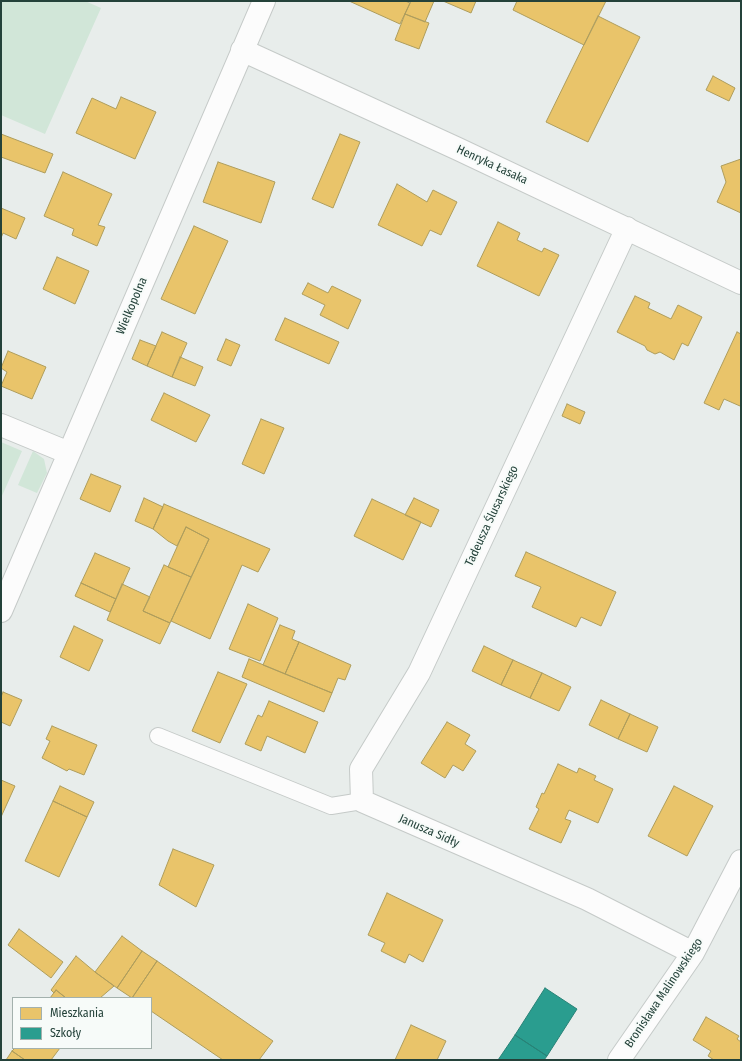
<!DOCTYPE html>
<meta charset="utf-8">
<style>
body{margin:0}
#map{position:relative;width:742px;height:1061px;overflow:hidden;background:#e8edeb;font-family:"Fira Sans Condensed",sans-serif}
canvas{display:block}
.frame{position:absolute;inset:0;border:2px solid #24423a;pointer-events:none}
.legend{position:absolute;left:12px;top:997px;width:140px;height:52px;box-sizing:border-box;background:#f7fbf9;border:1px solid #a3b1ad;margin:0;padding:5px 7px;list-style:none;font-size:12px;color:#24423a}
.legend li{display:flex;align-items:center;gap:8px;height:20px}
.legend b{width:20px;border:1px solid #a3b1ad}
</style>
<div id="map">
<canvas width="742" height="1061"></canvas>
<div class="frame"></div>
<ul class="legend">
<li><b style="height:11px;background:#e9c46a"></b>Mieszkania</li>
<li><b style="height:11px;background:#2a9d8f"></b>Szkoły</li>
</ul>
</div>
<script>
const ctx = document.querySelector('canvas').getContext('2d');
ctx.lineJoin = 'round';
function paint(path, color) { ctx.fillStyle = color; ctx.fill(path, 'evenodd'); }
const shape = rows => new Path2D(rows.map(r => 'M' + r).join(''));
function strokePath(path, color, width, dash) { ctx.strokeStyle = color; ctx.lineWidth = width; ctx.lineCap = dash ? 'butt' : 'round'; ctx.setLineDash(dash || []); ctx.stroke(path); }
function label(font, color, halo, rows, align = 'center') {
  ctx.font = font + ' "Fira Sans Condensed",sans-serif'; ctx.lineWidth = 4; ctx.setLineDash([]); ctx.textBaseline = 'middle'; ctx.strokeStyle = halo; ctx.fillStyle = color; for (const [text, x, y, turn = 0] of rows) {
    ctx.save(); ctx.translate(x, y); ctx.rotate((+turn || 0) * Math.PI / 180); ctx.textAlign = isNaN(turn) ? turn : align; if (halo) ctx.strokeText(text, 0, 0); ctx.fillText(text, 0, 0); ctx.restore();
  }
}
paint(shape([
 [1,1,85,1,101,8,45,134,1,115],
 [1,442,22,451,1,498],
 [33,451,44,459,47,473,37,493,18,485]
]), '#d1e6d8');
const homes = shape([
 [349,1,405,1,410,3,400,24,349,1],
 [411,1,434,1,425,22,405,14,411,1],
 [443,1,476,1,471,13,443,1],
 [517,1,606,1,584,45,513,10,517,1],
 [405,14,429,23,419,49,395,40,405,14],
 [598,16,640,37,588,142,546,122,598,16],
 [713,76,735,88,729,101,706,90,713,76],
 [121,97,156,112,135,159,76,133,92,98,116,109,121,97],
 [1,134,53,154,45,173,1,157,1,134],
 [340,134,360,142,333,208,312,199,340,134],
 [741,159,741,213,717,202,726,182,721,166,741,159],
 [218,162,275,182,261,223,203,202,218,162],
 [63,172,112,194,98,225,105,227,97,246,72,235,74,229,44,216,63,172],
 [397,184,427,202,433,190,457,202,441,235,430,230,422,246,378,225,397,184],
 [1,208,25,218,16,239,3,233,1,238,1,208],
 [498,222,520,233,517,240,542,252,544,248,559,255,539,296,477,266,498,222],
 [194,226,228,241,195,314,161,299,194,226],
 [57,257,89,271,75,304,43,289,57,257],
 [308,283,328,293,332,286,361,300,348,329,320,315,325,305,302,294,308,283],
 [635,296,650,303,648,308,671,319,678,305,702,317,688,346,682,343,674,360,660,352,655,354,647,350,645,346,617,332,635,296],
 [285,318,339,342,329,364,275,340,285,318],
 [162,332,187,343,172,377,147,366,162,332],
 [737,332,741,334,741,403,740,406,724,399,719,410,704,403,737,332],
 [226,339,240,345,231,366,217,360,226,339],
 [140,340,156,346,147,366,132,359,140,340],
 [8,351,46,367,32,399,1,386,7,372,1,368,8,351],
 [180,357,203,367,195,386,172,377,180,357],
 [164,393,210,415,196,442,151,420,164,393],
 [567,404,585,412,580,424,562,416,567,404],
 [261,419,284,428,264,474,242,464,261,419],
 [91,474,121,486,110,512,80,499,91,474],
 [144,498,163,507,153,529,135,521,144,498],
 [414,498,439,510,431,527,405,515,414,498],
 [372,499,421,522,403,560,354,536,372,499],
 [164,504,270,549,258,572,242,565,210,639,171,621,209,539,186,527,177,546,168,541,153,529,164,504],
 [186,527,209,539,191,577,168,567,186,527],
 [526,552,616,592,601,626,581,617,576,627,532,607,541,587,515,576,526,552],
 [95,553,130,568,116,599,81,583,95,553],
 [164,565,191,577,170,623,143,611,164,565],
 [81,583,116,599,110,612,75,596,81,583],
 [122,584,150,597,143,611,170,623,160,644,107,620,122,584],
 [248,604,278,618,260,661,229,649,248,604],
 [280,625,295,631,292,639,299,642,285,674,263,665,280,625],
 [74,626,103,640,89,671,60,657,74,626],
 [299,642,351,665,345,680,338,678,332,693,285,674,299,642],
 [484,646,513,660,501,685,472,671,484,646],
 [249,659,332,693,324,712,242,677,249,659],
 [513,660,542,673,530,698,501,685,513,660],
 [218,672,247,684,220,743,192,731,218,672],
 [542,673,571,687,559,711,530,698,542,673],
 [3,692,22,700,10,726,1,722,1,697,3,692],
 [601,700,630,714,618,739,589,725,601,700],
 [269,701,318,722,305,753,267,736,261,751,245,744,258,715,262,717,269,701],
 [630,714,658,727,647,752,618,739,630,714],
 [447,722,470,735,465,744,476,751,463,771,453,765,445,778,421,763,447,722],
 [52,726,97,745,84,775,69,769,67,771,42,758,50,741,46,739,52,726],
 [558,764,577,773,579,768,596,776,594,780,613,789,598,823,569,810,565,819,571,821,561,843,529,829,539,809,536,807,542,793,544,794,558,764],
 [1,780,15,786,1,817,1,780],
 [60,786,94,802,87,817,53,801,60,786],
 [674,786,713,806,687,856,648,836,674,786],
 [53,801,87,817,59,877,25,861,53,801],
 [173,849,214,865,196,907,159,885,173,849],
 [387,893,443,920,423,962,409,954,405,963,381,951,385,943,368,935,387,893],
 [19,929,63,962,51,978,8,945,19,929],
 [122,936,142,951,117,988,95,972,122,936],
 [142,951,157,961,132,998,117,988,142,951],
 [76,956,95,972,114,986,100,998,66,998,56,990,54,993,51,990,76,956],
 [157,961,273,1041,259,1060,223,1060,151,1011,151,998,132,998,157,961],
 [56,990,66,998,50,998,56,990],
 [706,1017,739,1036,737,1039,741,1042,741,1060,714,1060,708,1056,711,1051,693,1040,706,1017],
 [411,1025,446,1041,437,1060,395,1060,411,1025],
 [15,1048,60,1048,51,1060,25,1060,12,1051,15,1048],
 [12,1051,25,1060,6,1060,12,1051]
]);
paint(homes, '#e9c46a');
strokePath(homes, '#ae9d5c', 1);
const schools = shape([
 [545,988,577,1009,547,1056,515,1035,545,988],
 [515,1035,547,1056,544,1060,498,1060,515,1035]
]);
paint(schools, '#2a9d8f');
strokePath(schools, '#288276', 1);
const lane = shape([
 [158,736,331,806,362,801]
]);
const street = shape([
 [242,50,458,149,741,283],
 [627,228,419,673,361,769,362,801,587,899,693,953],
 [1,425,69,453],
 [1,611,264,1],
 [619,1060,693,953,741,861]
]);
strokePath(lane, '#c5cac8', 18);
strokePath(street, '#c5cac8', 24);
strokePath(lane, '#fcfcfc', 16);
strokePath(street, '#fcfcfc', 22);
label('12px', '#24423a', '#f7fbf9', [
 ["Henryka Łasaka",492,165,25],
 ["Wielkopolna",132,306,-67],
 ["Tadeusza Ślusarskiego",492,516,-65],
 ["Janusza Sidły",429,831,24],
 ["Bronisława Malinowskiego",664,993,-56]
]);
</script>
